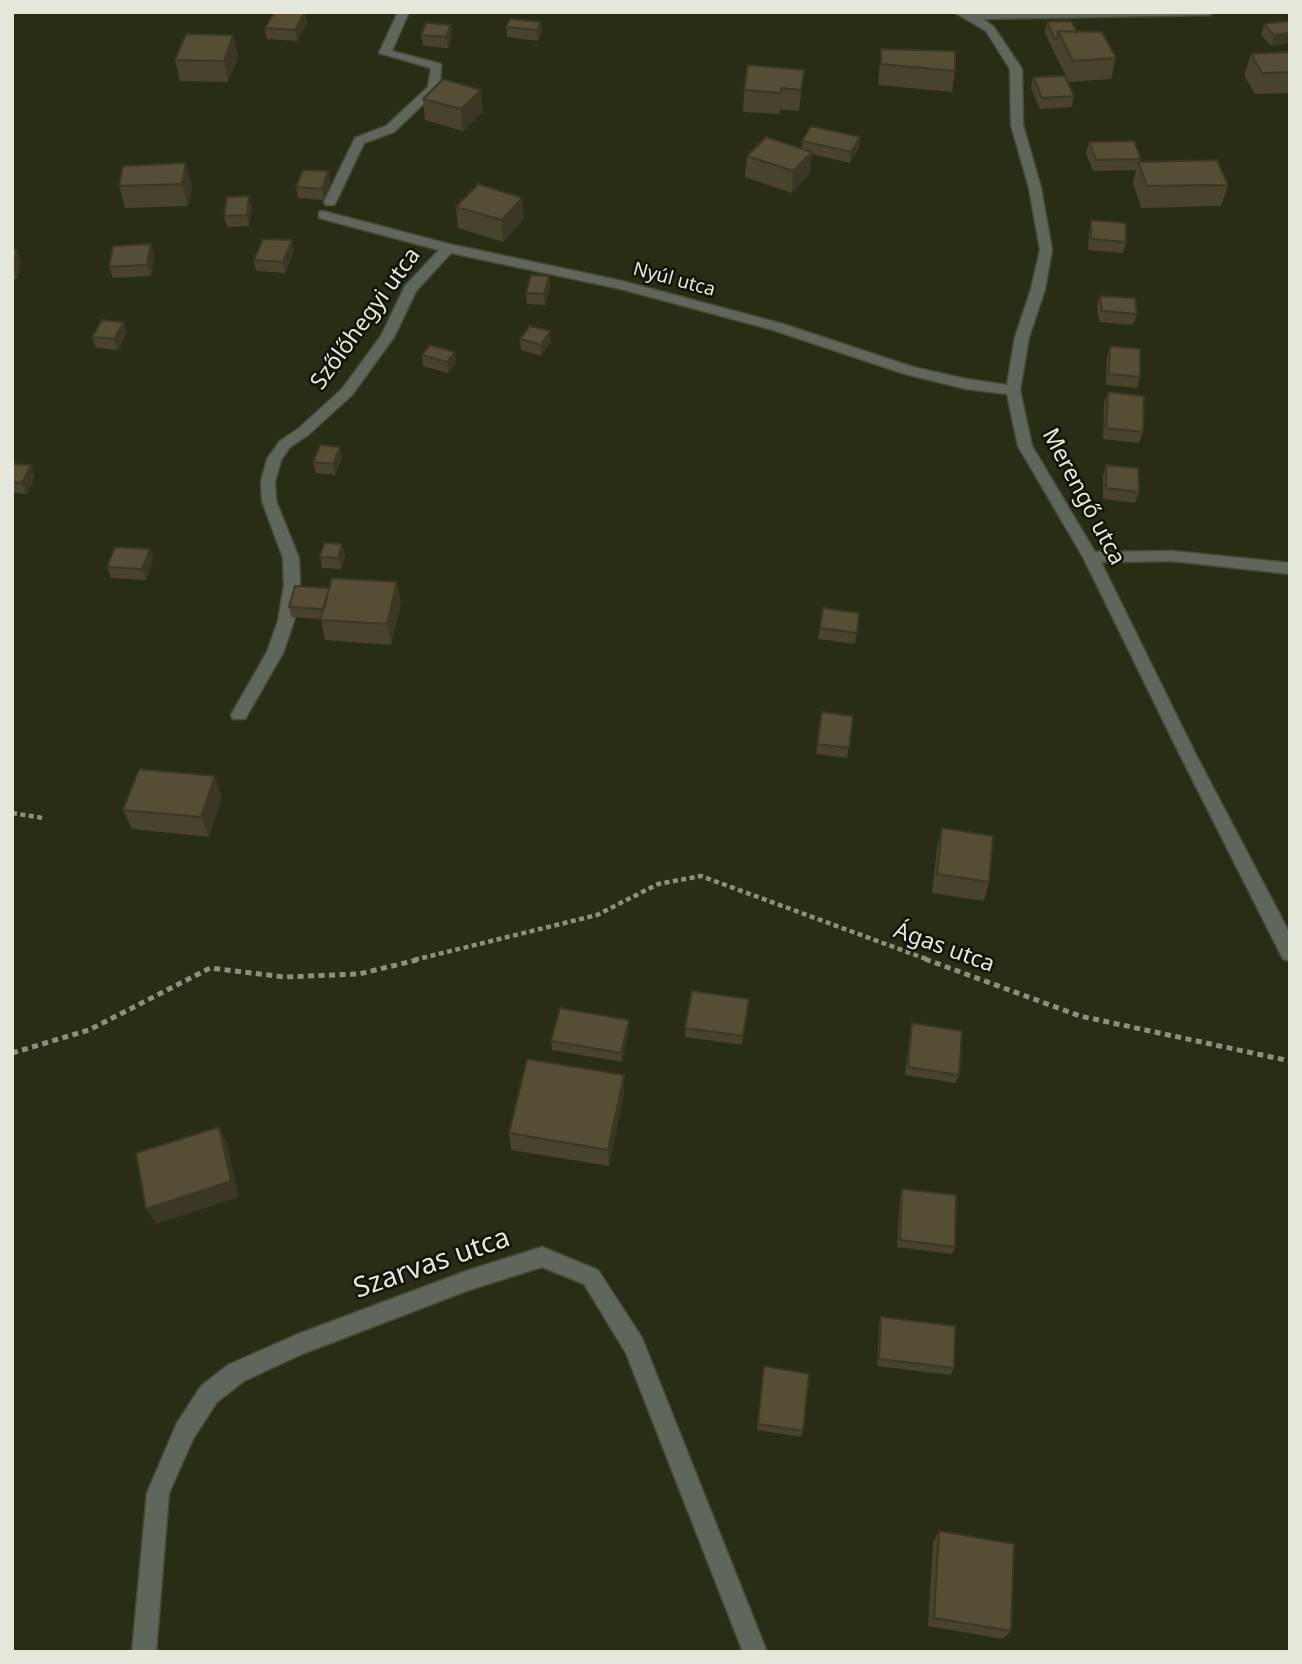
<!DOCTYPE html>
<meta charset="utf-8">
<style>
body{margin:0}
#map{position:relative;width:1302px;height:1664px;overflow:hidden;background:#292d15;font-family:"Noto Sans",sans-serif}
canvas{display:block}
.frame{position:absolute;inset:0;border:14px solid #e4e7d9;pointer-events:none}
</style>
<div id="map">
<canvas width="1302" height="1664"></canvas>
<div class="frame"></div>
</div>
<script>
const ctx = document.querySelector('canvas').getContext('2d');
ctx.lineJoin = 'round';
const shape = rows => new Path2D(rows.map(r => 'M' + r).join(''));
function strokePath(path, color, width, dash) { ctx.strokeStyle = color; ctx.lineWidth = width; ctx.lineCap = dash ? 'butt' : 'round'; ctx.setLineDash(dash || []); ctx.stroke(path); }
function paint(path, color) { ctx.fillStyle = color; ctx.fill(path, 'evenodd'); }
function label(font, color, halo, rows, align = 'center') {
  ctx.font = font + ' "Noto Sans",sans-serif'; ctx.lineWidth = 5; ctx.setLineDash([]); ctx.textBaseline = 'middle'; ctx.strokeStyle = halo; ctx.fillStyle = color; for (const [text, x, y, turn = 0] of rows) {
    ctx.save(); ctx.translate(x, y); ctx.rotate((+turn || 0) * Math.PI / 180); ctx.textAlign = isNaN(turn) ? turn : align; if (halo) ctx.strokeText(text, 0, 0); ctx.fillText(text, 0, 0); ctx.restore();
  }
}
const minor = shape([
 [398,12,409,12,392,51,441,64,440,88,394,132,364,143,336,202,334,205,326,205,324,202,355,138,386,126,428,87,431,68,379,53,398,12],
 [954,12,1214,12,1209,15,983,19,994,27,1022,69,1023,125,1041,188,1052,250,1045,289,1029,337,1020,390,1032,446,1095,552,1172,551,1290,563,1290,574,1172,561,1101,562,1194,751,1290,934,1290,961,1283,959,1178,751,1083,557,1018,446,1007,394,966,389,905,374,773,330,621,289,451,253,416,291,394,337,352,395,308,435,290,447,281,460,275,482,276,501,299,558,300,585,294,621,283,653,245,719,233,719,231,715,267,652,278,621,284,585,283,558,262,501,261,482,267,459,280,441,298,429,342,389,381,336,405,286,439,250,319,218,319,212,323,211,449,244,622,281,783,324,913,367,966,379,1007,385,1015,337,1031,289,1040,250,1029,188,1011,125,1010,69,986,31,954,12],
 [542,1247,598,1270,642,1338,767,1652,743,1652,626,1353,584,1284,542,1267,469,1290,302,1354,244,1381,217,1402,193,1439,169,1493,156,1652,132,1652,147,1493,177,1423,201,1386,228,1365,298,1334,469,1270,542,1247]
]);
strokePath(minor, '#474b34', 3);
strokePath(shape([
 [12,813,43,818],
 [414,960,597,915,658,884,701,876,929,960]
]), '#8d907d', 4.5, [5, 3.5]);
strokePath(shape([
 [925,959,1080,1016,1290,1061],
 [12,1053,89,1030,210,968,284,977,359,974,421,959]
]), '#8d907d', 5, [6, 4.5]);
paint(minor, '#5f675d');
paint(shape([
 [305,12,307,23,297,41,267,39,265,28],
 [541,22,542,33,538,41,507,37,506,27],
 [1047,22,1077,32,1116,58,1111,79,1069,82,1054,52,1054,49,1053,50,1045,33],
 [1290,23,1290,43,1271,46,1261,35,1264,24],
 [451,25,452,36,448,48,423,46,421,35],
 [233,35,238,57,228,82,180,81,175,60],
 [881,49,955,71,952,92,878,85],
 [1290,52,1290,93,1255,94,1244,75,1251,54],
 [804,70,799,111,780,110,779,114,743,112,744,90],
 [1033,77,1074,96,1072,107,1040,109,1031,88],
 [423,99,483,111,463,131,425,120],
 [860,137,859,148,850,163,812,154,810,174,792,193,745,177,747,156,801,149,802,141],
 [1089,142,1141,159,1140,162,1228,185,1221,206,1141,208,1133,183,1136,170,1093,171,1086,153],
 [123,166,192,185,188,206,125,208,119,186],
 [328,171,330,182,324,200,298,198,296,187],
 [522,198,524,219,503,242,458,228,456,207],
 [252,207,249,226,227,227,224,216],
 [1091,220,1126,242,1123,253,1088,250,1089,231],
 [151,244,154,255,151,276,113,278,109,267],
 [12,250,21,261,17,279,12,279],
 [294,251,285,273,256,271,254,260],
 [549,276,550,287,545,305,527,304,526,293],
 [1100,296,1137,314,1133,325,1099,322,1097,307],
 [127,333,118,350,96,348,92,337],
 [520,339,551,342,541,356,521,350],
 [1110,346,1140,377,1137,388,1106,385,1107,357],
 [422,355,456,363,448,373,423,366],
 [1108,392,1143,432,1139,443,1103,439,1104,403],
 [342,458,335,475,316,473,313,462],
 [12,464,35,476,27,494,12,493],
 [1106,465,1139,492,1135,503,1103,499,1103,476],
 [345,555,341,569,322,568,320,557],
 [153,559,146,580,111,578,107,567],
 [397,582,401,603,391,645,325,640,321,619,291,617,289,607,329,588],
 [823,608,859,613,855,644,818,639],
 [822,712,853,716,847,758,816,754],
 [222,796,209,837,132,829,123,810],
 [942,828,989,882,984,901,932,893,937,847],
 [749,999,742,1045,685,1037,685,1028],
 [629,1020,629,1029,622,1062,552,1050,551,1041],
 [912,1023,959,1075,956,1083,905,1075,910,1032],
 [624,1075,624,1093,609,1166,511,1150,509,1133],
 [902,1189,955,1247,952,1254,897,1247,900,1197],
 [881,1317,954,1368,951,1375,877,1366,879,1324],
 [763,1373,803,1431,801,1437,757,1430],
 [939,1531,1011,1631,1003,1639,928,1626,933,1542]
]), '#49432d');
paint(shape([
 [305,12,307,23,297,41,295,30],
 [541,22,542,33,538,41,537,30],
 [451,25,452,36,448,48,446,37],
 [1290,33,1290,43,1271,46,1274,35],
 [233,35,238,57,228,82,224,61],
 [481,90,483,111,463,131,461,109],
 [860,137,859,148,850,163,851,152],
 [812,152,810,174,792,193,793,171],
 [186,163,192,185,188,206,182,184],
 [328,171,330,182,324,200,322,189],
 [249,196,252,207,249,226,247,215],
 [522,198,524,219,503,242,502,220],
 [292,240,294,251,285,273,283,262],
 [151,244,154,255,151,276,147,265],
 [17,250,21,261,17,279,13,268],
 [549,276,550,287,545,305,544,294],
 [124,322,127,333,118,350,114,339],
 [550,331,551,342,541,356,541,345],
 [455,352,456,363,448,373,447,362],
 [340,447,342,458,335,475,333,464],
 [31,465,35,476,27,494,22,483],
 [342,544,345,555,341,569,338,558],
 [150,549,153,559,146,580,142,569],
 [397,582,401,603,391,645,387,624],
 [215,776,222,796,209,837,201,817],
 [629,1020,629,1029,622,1062,621,1053],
 [624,1075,624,1093,609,1166,608,1150],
 [219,1127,227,1143,239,1197,156,1224,146,1209]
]), '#3c3724');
const building = shape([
 [275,12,305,12,295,30,265,28,275,12],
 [510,19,541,22,537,30,506,27,510,19],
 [1071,21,1077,32,1058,31,1057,39,1055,39,1047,22,1071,21],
 [1288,21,1290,23,1290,33,1274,35,1264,24,1288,21],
 [426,23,451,25,446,37,421,35,426,23],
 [1058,31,1102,32,1116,58,1073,61,1058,31],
 [186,34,233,35,224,61,175,60,186,34],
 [881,49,955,51,955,71,881,64,881,49],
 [1290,52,1290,72,1262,73,1251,54,1290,52],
 [748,65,804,70,801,90,781,88,781,93,744,90,748,65],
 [1065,76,1074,96,1042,98,1033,77,1065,76],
 [443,79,481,90,461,109,423,99,443,79],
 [811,126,860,137,851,152,802,141,811,126],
 [766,137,812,152,793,171,747,156,766,137],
 [1134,141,1141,159,1096,160,1089,142,1134,141],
 [1217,160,1228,185,1147,186,1138,162,1217,160],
 [186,163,182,184,119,186,123,166,186,163],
 [303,170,328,171,322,189,296,187,303,170],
 [478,184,522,198,502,220,456,207,478,184],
 [249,196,247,215,224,216,227,197,249,196],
 [1091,220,1126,223,1126,242,1091,239,1091,220],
 [263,239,292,240,283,262,254,260,263,239],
 [151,244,147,265,109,267,113,246,151,244],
 [12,250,17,250,12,268,12,250],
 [531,275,549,276,544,294,526,293,531,275],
 [1100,296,1135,298,1137,314,1102,311,1100,296],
 [102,320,124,322,114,339,92,337,102,320],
 [530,326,550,331,541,345,520,339,530,326],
 [430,345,455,352,447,362,422,355,430,345],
 [1110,346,1140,349,1140,377,1109,374,1110,346],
 [1108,392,1144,396,1143,432,1106,428,1108,392],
 [320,445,340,447,333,464,313,462,320,445],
 [12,464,31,465,22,483,12,482,12,464],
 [1106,465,1138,468,1139,492,1106,488,1106,465],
 [324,543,342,544,338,558,320,557,324,543],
 [115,547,150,549,142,569,107,567,115,547],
 [332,578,397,582,387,624,320,620,332,578],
 [295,586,329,588,324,609,289,607,295,586],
 [823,608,859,613,857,633,820,628,823,608],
 [822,712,853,716,849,748,817,744,822,712],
 [139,769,215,776,201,817,123,810,139,769],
 [942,828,993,836,989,882,937,874,942,828],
 [692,991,749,999,743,1036,685,1028,692,991],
 [560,1008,629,1020,621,1053,551,1041,560,1008],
 [912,1023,962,1031,959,1075,908,1067,912,1023],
 [527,1059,624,1075,608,1150,509,1133,527,1059],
 [219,1127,231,1181,146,1209,136,1153,219,1127],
 [902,1189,956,1195,955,1247,900,1240,902,1189],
 [881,1317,955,1326,954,1368,879,1359,881,1317],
 [764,1366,809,1374,803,1431,758,1424,764,1366],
 [939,1531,1014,1544,1011,1631,934,1618,939,1531]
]);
paint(building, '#554e34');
strokePath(building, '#3c3724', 2);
label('19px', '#e4e7d9', '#12140a', [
 ["Nyúl utca",674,280,15]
]);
label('23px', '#e4e7d9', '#12140a', [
 ["Szőlőhegyi utca",366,319,-54],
 ["Merengő utca",1083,497,62],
 ["Ágas utca",944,948,20]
]);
label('28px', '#e4e7d9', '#12140a', [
 ["Szarvas utca",432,1264,-19]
]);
</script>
